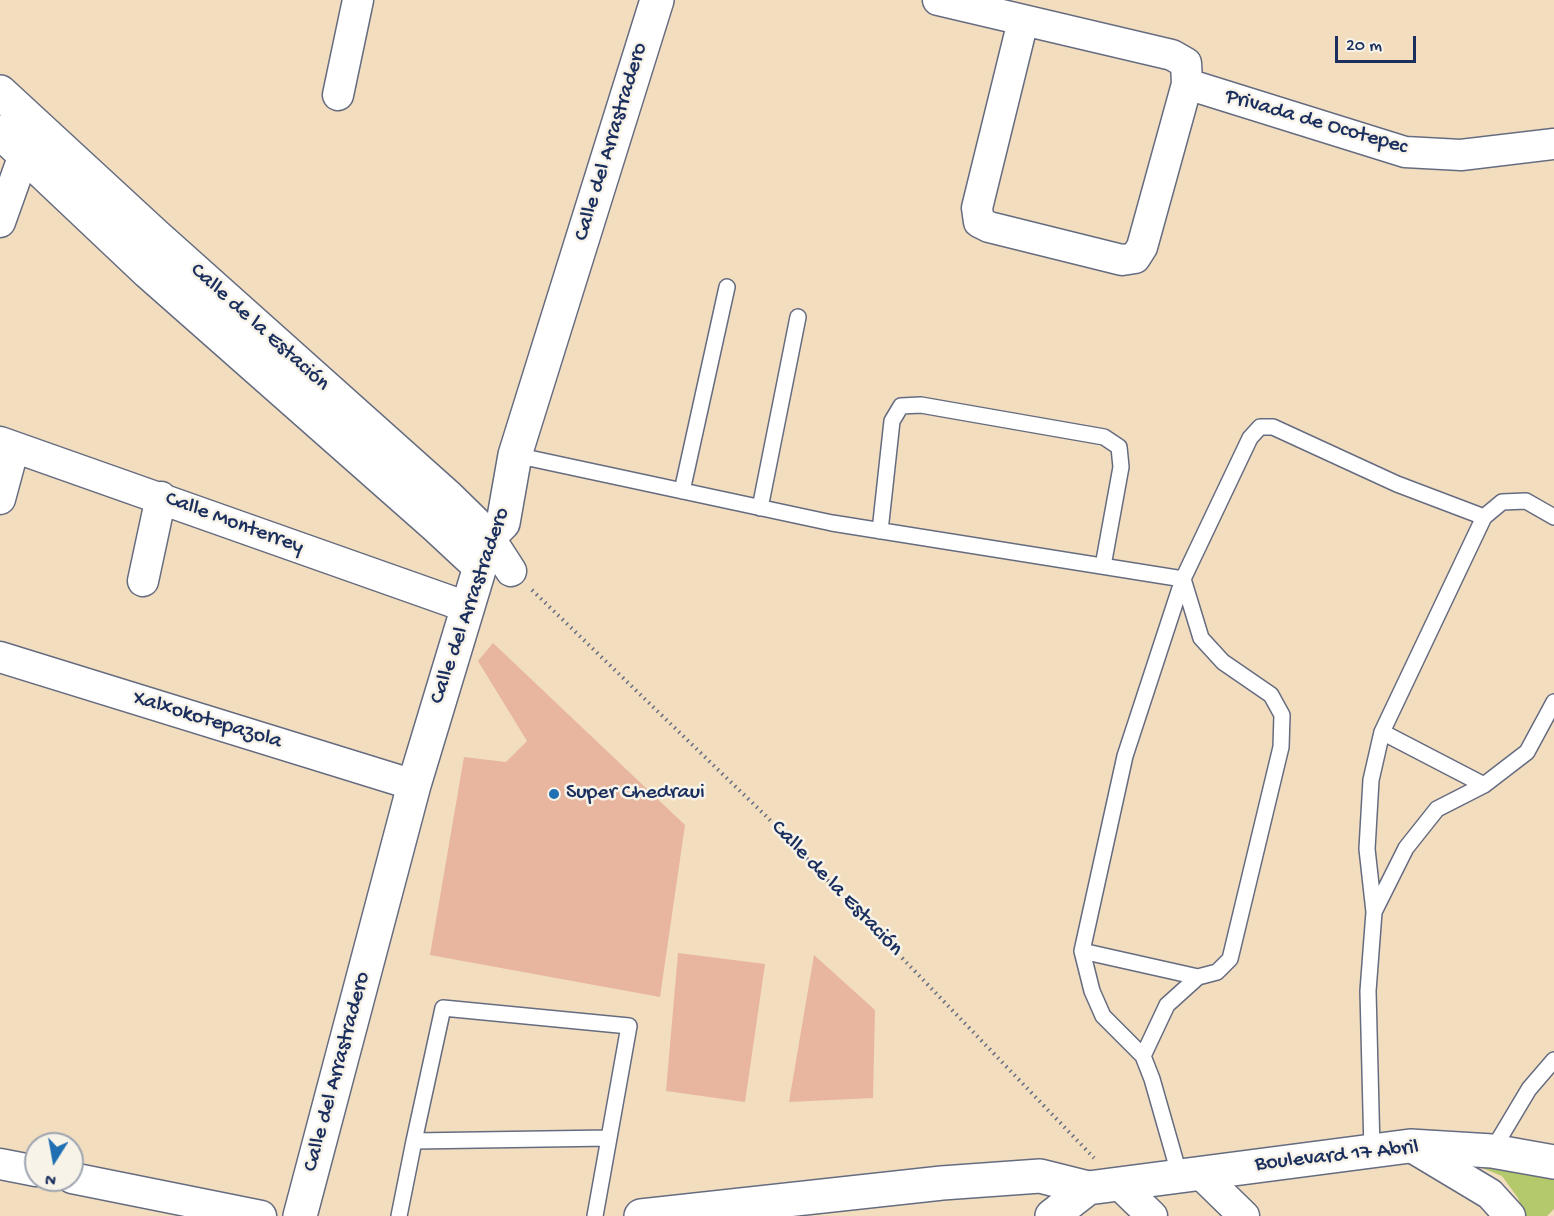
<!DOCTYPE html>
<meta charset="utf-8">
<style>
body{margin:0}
#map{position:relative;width:1554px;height:1216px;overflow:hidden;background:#f2debf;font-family:"Gochi Hand",sans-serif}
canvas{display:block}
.north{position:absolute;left:24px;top:1132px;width:60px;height:60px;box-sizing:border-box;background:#f7f3e8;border:2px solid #9fa5b1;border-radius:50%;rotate:191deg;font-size:16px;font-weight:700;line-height:24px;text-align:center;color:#1b2f5e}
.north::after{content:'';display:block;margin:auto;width:21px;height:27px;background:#1f6fb2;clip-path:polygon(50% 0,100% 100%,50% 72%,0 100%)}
.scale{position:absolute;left:1335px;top:36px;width:81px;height:27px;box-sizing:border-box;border:3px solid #1b2f5e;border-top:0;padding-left:8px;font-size:18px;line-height:21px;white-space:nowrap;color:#1b2f5e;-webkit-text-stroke:4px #f7f3e8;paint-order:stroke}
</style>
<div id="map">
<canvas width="1554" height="1216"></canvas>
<div class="north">N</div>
<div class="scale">20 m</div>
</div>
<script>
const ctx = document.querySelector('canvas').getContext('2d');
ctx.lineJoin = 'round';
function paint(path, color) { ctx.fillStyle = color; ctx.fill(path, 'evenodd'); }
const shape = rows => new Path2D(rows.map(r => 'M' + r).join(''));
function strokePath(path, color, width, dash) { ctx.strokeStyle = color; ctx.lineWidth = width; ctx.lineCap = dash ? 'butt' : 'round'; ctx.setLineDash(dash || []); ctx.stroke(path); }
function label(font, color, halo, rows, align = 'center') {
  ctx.font = font + ' "Gochi Hand",sans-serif'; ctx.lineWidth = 5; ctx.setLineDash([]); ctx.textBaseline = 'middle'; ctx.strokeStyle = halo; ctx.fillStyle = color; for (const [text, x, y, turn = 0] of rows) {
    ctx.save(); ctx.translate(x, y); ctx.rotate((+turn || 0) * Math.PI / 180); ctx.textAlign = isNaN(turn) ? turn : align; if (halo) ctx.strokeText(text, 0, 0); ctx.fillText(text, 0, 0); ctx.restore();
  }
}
paint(shape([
 [1462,1160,1554,1167,1554,1209,1547,1216,1525,1216,1518,1198,1502,1176]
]), '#b4c86c');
paint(shape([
 [493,643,685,825,660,997,430,955,464,757,506,762,527,741,478,661],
 [678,953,765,964,745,1102,666,1091],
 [814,955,875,1010,873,1098,789,1102]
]), '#e8b59f');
const lane = shape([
 [515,455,832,523,1183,579,1201,638,1223,662,1271,695,1282,715,1281,747,1230,959,1217,972,1198,977,1082,951,1125,756,1183,579,1250,438,1260,427,1273,427,1397,484,1484,517],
 [682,491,727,287],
 [760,508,798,317],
 [880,531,892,421,901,406,921,405,1104,437,1119,447,1121,467,1103,566],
 [1382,732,1484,785],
 [1374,912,1406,848,1437,809,1484,785,1527,752,1554,702],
 [1082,951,1092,991,1103,1016,1143,1056,1152,1079,1180,1177],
 [1143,1056,1167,1005,1198,977],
 [414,1141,443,1008,629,1026,609,1138],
 [1372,1151,1368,991,1374,912,1367,849,1371,780,1382,732,1484,517,1502,502,1526,501,1554,517],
 [1492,1151,1529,1089,1554,1060],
 [399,1216,414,1141,609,1138,595,1216]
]);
const street = shape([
 [938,0,1172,55,1186,63,1187,84,1142,247,1135,258,1122,260,989,227,979,222,977,208,1023,21],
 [1187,84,1405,152,1461,155,1554,144],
 [338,95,358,0],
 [0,222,31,135],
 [0,442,467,607],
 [0,499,14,447],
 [489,537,511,571],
 [143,581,161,497],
 [0,657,414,785],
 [1410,1146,1490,1194,1510,1216],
 [0,1164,36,1171],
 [1200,1173,1244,1216],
 [72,1178,261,1216],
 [1120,1185,1152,1216]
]);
const secondary = shape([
 [0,92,155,235,447,496,489,537],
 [0,132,148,272,437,527,480,567],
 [300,1216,414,785,489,537,503,523,515,455,657,0]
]);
const primary = shape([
 [641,1216,942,1183,1040,1176,1088,1188,1410,1146,1492,1151,1554,1162],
 [1052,1216,1088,1188]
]);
strokePath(lane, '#666c80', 18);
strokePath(street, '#666c80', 33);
strokePath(secondary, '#666c80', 36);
strokePath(primary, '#666c80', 36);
strokePath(shape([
 [532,590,766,816,1094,1158]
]), '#666c80', 4, [1.5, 4.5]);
strokePath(lane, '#fff', 15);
strokePath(street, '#fff', 30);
strokePath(secondary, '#fff', 33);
strokePath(primary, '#fff', 33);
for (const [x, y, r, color] of [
 [554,794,6,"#1f6fb2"]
]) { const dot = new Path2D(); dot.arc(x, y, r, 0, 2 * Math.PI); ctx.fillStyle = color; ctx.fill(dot); strokePath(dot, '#f7f3e8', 2); }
label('22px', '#1b2f5e', '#f7f3e8', [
 ["Privada de Ocotepec",1316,123,16],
 ["Calle del Arrastradero",612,142,-73],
 ["Calle de la Estación",259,328,42],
 ["Calle Monterrey",234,524,20],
 ["Calle del Arrastradero",471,606,-71],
 ["Xalxokotepazola",207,721,17],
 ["Calle de la Estación",836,889,46],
 ["Calle del Arrastradero",338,1072,-75],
 ["Boulevard 17 Abril",1337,1157,-6]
]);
label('22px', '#1b2f5e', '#f7f3e8', [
 ["Super Chedraui",566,794]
], 'left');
</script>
